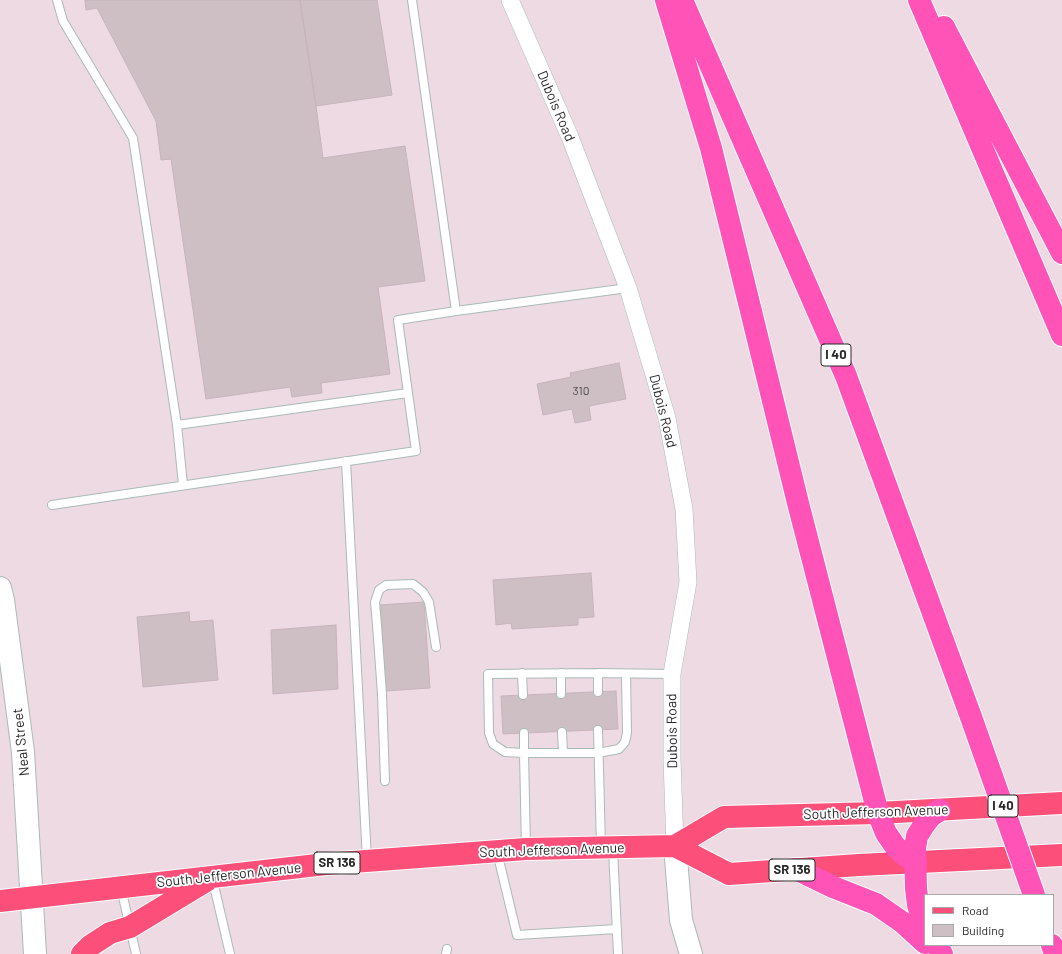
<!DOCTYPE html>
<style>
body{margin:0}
#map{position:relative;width:1062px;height:954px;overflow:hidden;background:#eddae2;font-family:Barlow,sans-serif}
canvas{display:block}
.legend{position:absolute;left:924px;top:894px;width:130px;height:52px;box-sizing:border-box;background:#fff;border:1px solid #a9a9a9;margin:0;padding:5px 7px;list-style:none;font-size:12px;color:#292929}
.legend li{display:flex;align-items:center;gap:8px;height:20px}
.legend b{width:20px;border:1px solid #a9a9a9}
</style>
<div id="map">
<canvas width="1062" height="954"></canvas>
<ul class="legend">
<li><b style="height:5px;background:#fc507a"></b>Road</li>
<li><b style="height:11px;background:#cebfc5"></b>Building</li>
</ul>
</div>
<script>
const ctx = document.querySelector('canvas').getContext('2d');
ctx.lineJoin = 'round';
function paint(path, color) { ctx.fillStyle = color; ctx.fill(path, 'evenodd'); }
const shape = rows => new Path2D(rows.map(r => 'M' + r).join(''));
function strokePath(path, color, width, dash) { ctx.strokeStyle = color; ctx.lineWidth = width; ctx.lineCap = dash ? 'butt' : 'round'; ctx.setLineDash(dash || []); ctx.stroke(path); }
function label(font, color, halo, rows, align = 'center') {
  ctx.font = font + ' Barlow,sans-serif'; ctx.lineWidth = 3.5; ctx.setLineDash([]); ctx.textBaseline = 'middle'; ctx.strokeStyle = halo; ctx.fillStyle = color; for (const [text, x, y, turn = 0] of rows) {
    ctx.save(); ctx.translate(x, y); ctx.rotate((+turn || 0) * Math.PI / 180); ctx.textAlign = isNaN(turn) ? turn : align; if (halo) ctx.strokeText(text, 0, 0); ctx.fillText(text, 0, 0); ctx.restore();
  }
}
const building = shape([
 [85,0,300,0,316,106,323,158,405,146,425,281,378,287,390,374,321,383,322,393,292,397,290,387,206,399,171,159,161,160,156,121,97,8,86,10,85,0],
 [300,0,377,0,392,95,316,106,300,0],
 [619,363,626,399,589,406,591,420,575,423,572,409,543,415,537,384,571,377,570,373,619,363],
 [591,573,594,617,578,618,578,625,512,629,511,623,496,625,493,580,591,573],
 [424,602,430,688,385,691,379,605,424,602],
 [189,612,190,622,213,620,218,680,143,687,137,617,189,612],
 [336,625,338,689,273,694,271,630,336,625],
 [616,691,618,729,503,734,501,696,616,691]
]);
paint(building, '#cebfc5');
strokePath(building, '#c8b3bb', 1);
const lane = shape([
 [57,0,63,21,133,138,177,425,183,485],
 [456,311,628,288],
 [408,393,398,320,456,311,412,0],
 [346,461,367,860],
 [52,505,416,451,408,393,177,425],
 [522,673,523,695],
 [561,673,561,694],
 [598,673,672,674],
 [598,730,601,847],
 [562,732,563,753],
 [524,733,524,753,598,753,619,749,625,742,627,733,626,674],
 [385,781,382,694,377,625,375,602,379,590,386,585,413,584,423,592,429,602,436,647],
 [526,849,524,753,505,752,493,744,489,733,488,674,598,673,598,692],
 [613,849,618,954],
 [497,852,517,935,617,929],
 [212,877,230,954],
 [121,888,136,954],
 [446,954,447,949]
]);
const street = shape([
 [510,0,570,137,628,288,667,418,684,509,688,582,672,674,672,759,675,846]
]);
const secondary = shape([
 [0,588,3,600,23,752,35,954],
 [675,846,681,920,691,954]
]);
const primary = shape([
 [675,846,724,817,878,813,1062,803],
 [0,901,326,864,526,849,675,846,729,874,859,865,1062,855],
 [82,954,90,946,110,933,130,927,206,881]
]);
const highway = shape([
 [666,0,711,148,798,503,878,813,886,833,895,846,904,855,916,862],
 [682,0,846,376,971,717],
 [919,0,1062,335],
 [944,27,1062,253],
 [796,869,833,887,876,904,902,922,925,943],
 [925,923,922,917,918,905,916,888,915,848,917,836,924,825,931,816,940,810],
 [937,945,942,954],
 [1052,945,1055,954]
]);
strokePath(lane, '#aabbb7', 10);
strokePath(street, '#aabbb7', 18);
strokePath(secondary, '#aabbb7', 24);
strokePath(primary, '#fff', 24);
strokePath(highway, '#fff', 24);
strokePath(lane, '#fff', 8);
strokePath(street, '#fff', 17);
strokePath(secondary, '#fff', 22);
strokePath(primary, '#fc507a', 22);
strokePath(highway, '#ff53b7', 22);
const highwayBridge = shape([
 [971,717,1034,895]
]);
strokePath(highwayBridge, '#fff', 24, []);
strokePath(highwayBridge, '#ff53b7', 22);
label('12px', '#524e50', null, [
 ["310",581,391]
]);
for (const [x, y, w] of [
 [836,355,30],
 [1003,806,30],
 [337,863,46],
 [792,870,46]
]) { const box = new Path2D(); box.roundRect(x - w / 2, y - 11, w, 22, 3); ctx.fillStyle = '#fff'; ctx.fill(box); strokePath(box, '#292929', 1); }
label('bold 13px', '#292929', null, [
 ["I 40",836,355],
 ["I 40",1003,806],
 ["SR 136",337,863],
 ["SR 136",792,870]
]);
label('14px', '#292929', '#fff', [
 ["Dubois Road",556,106,67],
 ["Dubois Road",663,411,76],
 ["Dubois Road",672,731,-91],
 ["Neal Street",21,742,-96],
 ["South Jefferson Avenue",876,812,-2],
 ["South Jefferson Avenue",552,850,-2],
 ["South Jefferson Avenue",229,875,-6]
]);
</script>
